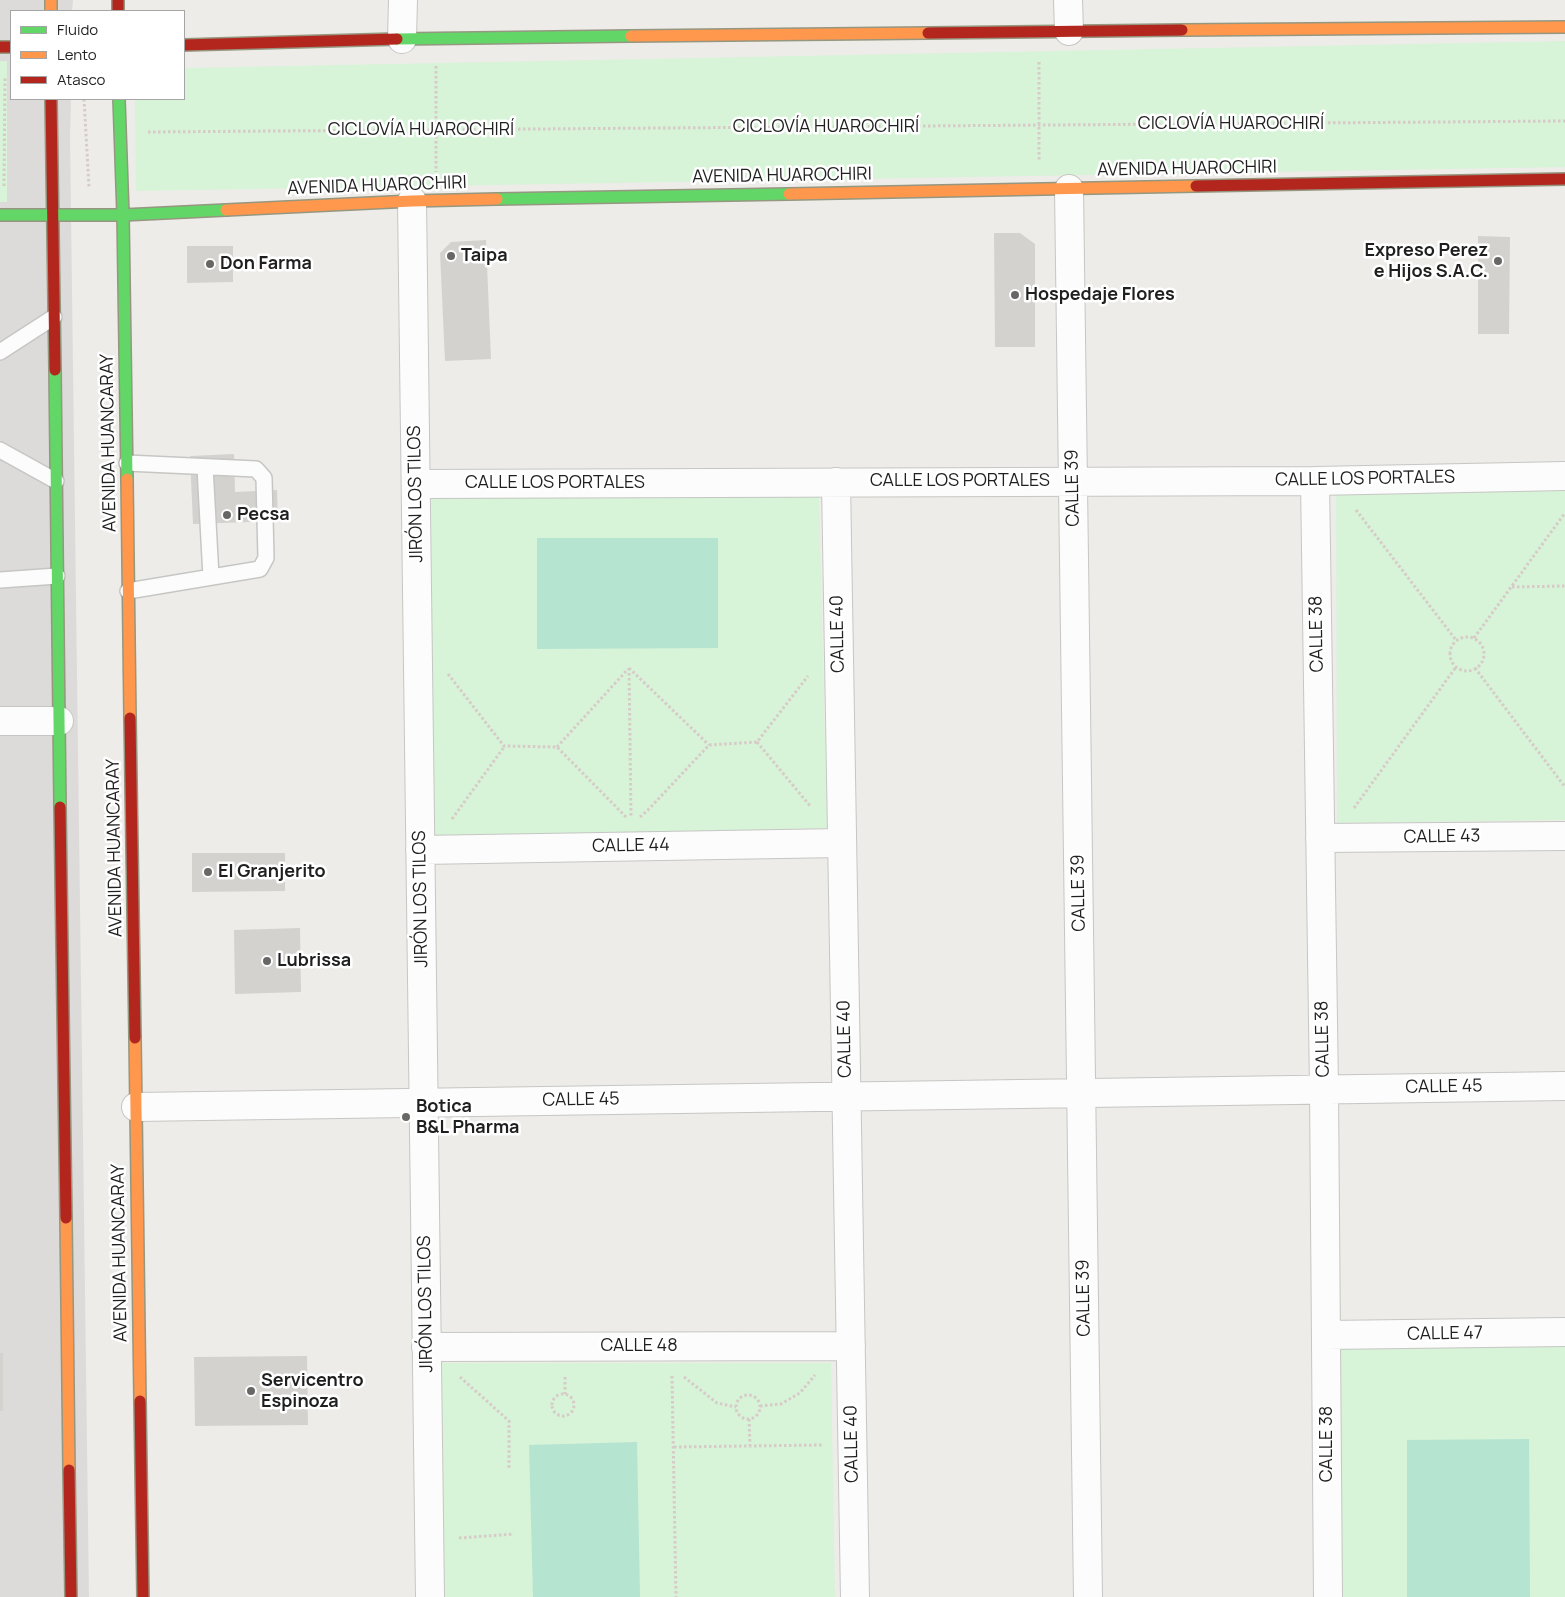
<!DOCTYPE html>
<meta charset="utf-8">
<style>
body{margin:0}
#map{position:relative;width:1565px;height:1597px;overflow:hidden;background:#eeece8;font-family:Manrope,sans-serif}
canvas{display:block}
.legend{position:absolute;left:10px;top:10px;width:175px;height:90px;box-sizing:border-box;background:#fff;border:1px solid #a5a5a5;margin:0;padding:6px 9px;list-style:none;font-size:15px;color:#1f1f1f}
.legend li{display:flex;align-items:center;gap:10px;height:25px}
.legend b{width:25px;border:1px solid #a5a5a5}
</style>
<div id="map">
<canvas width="1565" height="1597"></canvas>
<ul class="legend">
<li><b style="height:6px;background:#63d668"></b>Fluido</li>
<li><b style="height:6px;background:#ff974d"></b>Lento</li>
<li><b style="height:6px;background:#b3261e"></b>Atasco</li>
</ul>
</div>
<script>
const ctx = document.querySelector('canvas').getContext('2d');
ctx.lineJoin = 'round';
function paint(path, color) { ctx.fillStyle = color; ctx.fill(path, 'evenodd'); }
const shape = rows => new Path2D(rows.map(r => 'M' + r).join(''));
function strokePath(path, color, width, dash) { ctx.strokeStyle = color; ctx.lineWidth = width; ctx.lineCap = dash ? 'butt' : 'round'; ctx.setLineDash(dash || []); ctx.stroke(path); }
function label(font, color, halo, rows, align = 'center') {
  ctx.font = font + ' Manrope,sans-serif'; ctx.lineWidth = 5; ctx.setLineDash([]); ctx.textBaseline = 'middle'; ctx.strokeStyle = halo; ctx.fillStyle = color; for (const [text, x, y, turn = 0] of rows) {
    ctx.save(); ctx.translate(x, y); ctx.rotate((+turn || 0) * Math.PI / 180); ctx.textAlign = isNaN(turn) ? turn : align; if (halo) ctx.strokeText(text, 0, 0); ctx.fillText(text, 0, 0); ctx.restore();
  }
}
paint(shape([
 [0,0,73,0,72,11,11,11,11,99,71,99,70,136,89,1597,0,1597]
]), '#dddbd9');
paint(shape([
 [1565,41,1565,167,136,191,135,99,184,99,184,68],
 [0,61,7,61,7,202,0,202],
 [1565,488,1565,820,1337,823,1336,492],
 [819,496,827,828,432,838,431,498],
 [1565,1335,1565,1597,1338,1597,1339,1337],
 [440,1363,831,1363,835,1597,445,1597]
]), '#d7f3d8');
paint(shape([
 [537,538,718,538,718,648,537,649],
 [1529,1439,1530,1597,1407,1597,1407,1440],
 [637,1442,640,1597,533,1597,529,1445]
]), '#b5e4d1');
paint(shape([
 [994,233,1020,233,1035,244,1035,347,995,347],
 [1478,236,1510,237,1509,334,1478,334],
 [486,240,491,359,445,361,440,253,451,242],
 [187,246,233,246,233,282,187,283],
 [234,454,235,492,277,490,278,521,193,524,190,456],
 [192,853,285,853,285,891,192,892],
 [300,928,301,992,235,994,234,930],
 [0,1353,3,1353,3,1411,0,1411],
 [307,1356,308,1425,195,1426,194,1357]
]), '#d4d2cf');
const lane = shape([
 [0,352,54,317],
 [0,450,56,481],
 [127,463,256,469,264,478,266,558,260,569,128,591],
 [205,467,211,577],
 [0,580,57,576]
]);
const street = shape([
 [1068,0,1069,31],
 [402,39,403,0],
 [1069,189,1088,1597],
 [412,201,430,1597],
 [1315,481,1324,1089,1328,1597],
 [836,482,855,1597],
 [416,484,1315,481,1565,476],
 [0,721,59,721],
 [1320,838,1565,836],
 [420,850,842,843],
 [136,1107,1565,1086],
 [1326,1335,1565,1332],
 [426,1347,851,1346]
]);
const fast = shape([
 [397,39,631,36],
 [119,99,123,215,127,479],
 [497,199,789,194],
 [0,215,123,215,226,210],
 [55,370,60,807]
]);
const slow = shape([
 [51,0,51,11],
 [1182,30,1565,27],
 [631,36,928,33],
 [789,194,1196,186],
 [226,210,412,201,497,199],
 [127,479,130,718],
 [135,1038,140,1401],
 [66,1218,69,1470]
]);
const jam = shape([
 [118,0,118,11],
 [928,33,1182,30],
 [184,45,397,39],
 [0,47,11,47],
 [51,99,55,370],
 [1196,186,1565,179],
 [130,718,135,1038],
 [60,807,66,1218],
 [140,1401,143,1597],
 [69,1470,71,1597]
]);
strokePath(lane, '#c6c6c4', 18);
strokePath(street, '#c6c6c4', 30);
strokePath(fast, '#959780', 14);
strokePath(slow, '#959780', 14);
strokePath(jam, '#959780', 14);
strokePath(shape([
 [1039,62,1039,160],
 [436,66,436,172],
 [84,99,89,187],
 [148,132,1565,121],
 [4,186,5,77],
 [1356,510,1456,640],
 [1512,587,1565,586],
 '1450 654a17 17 0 1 1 34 0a17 17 0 1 1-34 0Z',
 [1474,638,1565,513],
 [629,668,631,817],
 [629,668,709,745],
 [1475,668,1565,787],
 [448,674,504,746,557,747,626,817],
 [757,742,811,807],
 [557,747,628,669],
 [1354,808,1456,667],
 [640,817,648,810,709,745,757,742,808,676],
 [452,819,504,747],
 [672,1376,676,1597],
 [460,1377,509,1421,509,1470],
 [565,1377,565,1394],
 [684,1377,717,1403,736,1407],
 '552 1405a11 11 0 1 1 22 0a11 11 0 1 1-22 0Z',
 '736 1407a12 12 0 1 1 24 0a12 12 0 1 1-24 0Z',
 [760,1406,781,1404,800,1393,815,1375],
 [749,1419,750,1446],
 [674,1447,823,1445],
 [459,1538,514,1534]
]), '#d7cac7', 3, [2.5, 2.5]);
strokePath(lane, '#fcfcfc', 15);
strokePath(street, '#fcfcfc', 28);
strokePath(fast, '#63d668', 11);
strokePath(slow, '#ff974d', 11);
strokePath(jam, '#b3261e', 11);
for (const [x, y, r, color] of [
 [451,256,5,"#676765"],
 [1498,261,5,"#676765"],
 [210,264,5,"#676765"],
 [1015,295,5,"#676765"],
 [227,515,5,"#676765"],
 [208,872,5,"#676765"],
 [267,961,5,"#676765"],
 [406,1117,5,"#676765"],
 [251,1391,5,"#676765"]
]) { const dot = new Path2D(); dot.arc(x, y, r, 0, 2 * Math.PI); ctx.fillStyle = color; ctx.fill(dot); strokePath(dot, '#fff', 2); }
label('18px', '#1f1f1f', '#fff', [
 ["CICLOVÍA HUAROCHIRÍ",1231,124],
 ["CICLOVÍA HUAROCHIRÍ",826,127],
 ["CICLOVÍA HUAROCHIRÍ",421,130],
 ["AVENIDA HUAROCHIRI",1187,169,-1],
 ["AVENIDA HUAROCHIRI",782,176,-1],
 ["AVENIDA HUAROCHIRI",377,186,-2],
 ["AVENIDA HUANCARAY",109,443,-91],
 ["CALLE LOS PORTALES",1365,479,-1],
 ["CALLE LOS PORTALES",960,481],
 ["CALLE LOS PORTALES",555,483],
 ["CALLE 39",1073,488,-91],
 ["JIRÓN LOS TILOS",416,494,-91],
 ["CALLE 40",838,634,-91],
 ["CALLE 38",1317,634,-91],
 ["CALLE 43",1442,837,-1],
 ["CALLE 44",631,846,-1],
 ["AVENIDA HUANCARAY",115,848,-91],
 ["CALLE 39",1079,893,-91],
 ["JIRÓN LOS TILOS",421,899,-91],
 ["CALLE 40",845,1039,-91],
 ["CALLE 38",1323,1039,-91],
 ["CALLE 45",1444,1087,-1],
 ["CALLE 45",581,1100,-1],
 ["AVENIDA HUANCARAY",120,1253,-91],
 ["CALLE 39",1084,1298,-91],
 ["JIRÓN LOS TILOS",426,1304,-91],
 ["CALLE 47",1445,1334,-1],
 ["CALLE 48",639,1346],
 ["CALLE 40",852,1444,-91],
 ["CALLE 38",1327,1444,-90]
]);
label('bold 18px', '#1f1f1f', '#fff', [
 ["Expreso Perez",1488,251,"right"],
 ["e Hijos S.A.C.",1488,272,"right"],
 ["Taipa",461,256],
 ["Don Farma",220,264],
 ["Hospedaje Flores",1025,295],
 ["Pecsa",237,515],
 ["El Granjerito",218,872],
 ["Lubrissa",277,961],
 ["Botica",416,1107],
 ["B&L Pharma",416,1128],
 ["Servicentro",261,1381],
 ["Espinoza",261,1402]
], 'left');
</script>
